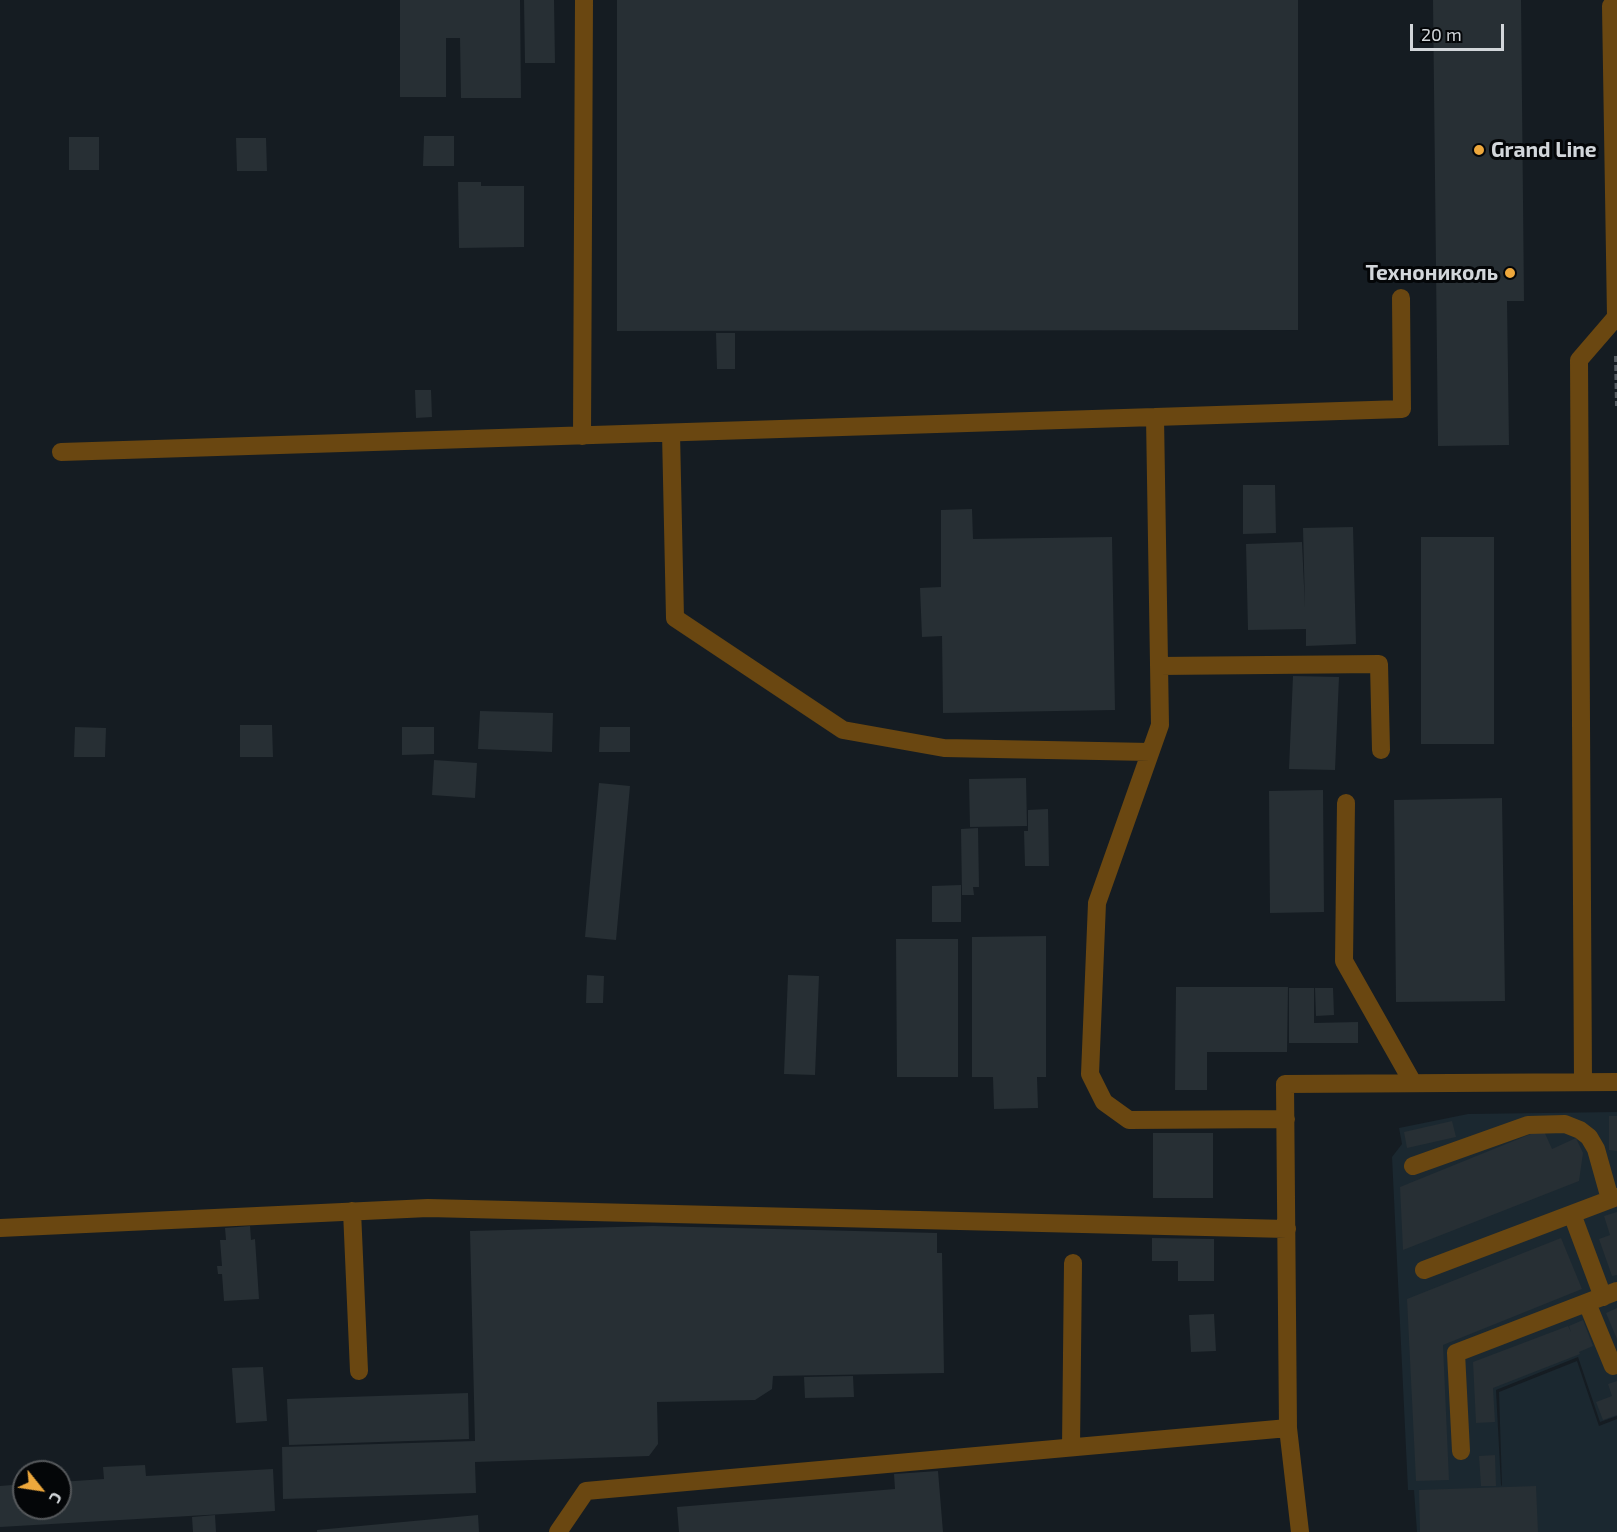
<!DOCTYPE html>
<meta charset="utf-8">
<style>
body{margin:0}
#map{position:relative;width:1617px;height:1532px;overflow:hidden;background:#151c22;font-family:"Exo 2",sans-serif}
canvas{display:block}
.north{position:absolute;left:12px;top:1460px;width:60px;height:60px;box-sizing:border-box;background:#040608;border:2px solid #56595c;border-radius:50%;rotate:120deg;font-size:16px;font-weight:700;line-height:24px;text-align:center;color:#d2d6da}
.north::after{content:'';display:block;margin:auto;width:21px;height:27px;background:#eea83c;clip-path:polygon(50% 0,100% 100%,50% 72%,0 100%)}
.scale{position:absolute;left:1410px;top:24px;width:94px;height:27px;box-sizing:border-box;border:3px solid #d2d6da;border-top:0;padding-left:8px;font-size:18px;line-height:21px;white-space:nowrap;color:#d2d6da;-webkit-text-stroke:4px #040608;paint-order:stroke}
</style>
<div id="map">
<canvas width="1617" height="1532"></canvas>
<div class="north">С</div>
<div class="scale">20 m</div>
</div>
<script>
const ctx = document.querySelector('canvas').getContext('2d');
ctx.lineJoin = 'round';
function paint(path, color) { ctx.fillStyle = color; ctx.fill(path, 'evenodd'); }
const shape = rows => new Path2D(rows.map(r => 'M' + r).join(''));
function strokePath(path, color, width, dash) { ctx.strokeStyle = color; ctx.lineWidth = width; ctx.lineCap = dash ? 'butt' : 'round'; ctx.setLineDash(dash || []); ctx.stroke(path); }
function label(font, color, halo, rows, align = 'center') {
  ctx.font = font + ' "Exo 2",sans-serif'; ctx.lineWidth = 6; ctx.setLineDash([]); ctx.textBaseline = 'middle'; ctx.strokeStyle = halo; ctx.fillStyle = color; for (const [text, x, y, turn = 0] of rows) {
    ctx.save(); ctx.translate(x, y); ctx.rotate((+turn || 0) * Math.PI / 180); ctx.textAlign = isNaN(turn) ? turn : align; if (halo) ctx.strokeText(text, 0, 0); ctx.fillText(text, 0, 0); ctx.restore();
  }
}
paint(shape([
 [1617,1112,1617,1416,1600,1422,1578,1357,1496,1390,1501,1485,1502,1486,1499,1392,1577,1361,1599,1426,1617,1419,1617,1532,1417,1532,1414,1490,1408,1490,1392,1157,1402,1144,1399,1128,1468,1114]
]), '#1b2830');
paint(shape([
 [400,0,520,0,521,98,461,98,460,38,446,38,446,97,400,97],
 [524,0,554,0,555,63,525,63],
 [617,0,1298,0,1298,330,617,331],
 [1433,0,1521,0,1524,301,1507,301,1509,445,1438,446],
 [424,136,454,136,454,166,423,166],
 [69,137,99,137,99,170,69,170],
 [236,138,266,138,267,171,237,171],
 [458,182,481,182,481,186,524,186,524,247,459,248],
 [716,333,735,333,735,369,717,369],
 [415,390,431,390,432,417,416,418],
 [1243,485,1275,485,1276,533,1243,534],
 [972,509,973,539,1112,537,1115,710,943,713,942,636,922,637,920,588,941,587,941,510],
 [1353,527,1356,644,1306,646,1306,629,1248,630,1246,544,1302,542,1305,608,1303,528],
 [1421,537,1494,537,1494,744,1421,744],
 [1293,676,1339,677,1335,770,1289,769],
 [480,711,553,713,552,752,478,749],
 [240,725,272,725,273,757,240,757],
 [75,727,106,728,105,757,74,757],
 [402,727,434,727,434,754,402,755],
 [600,727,630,727,630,752,599,752],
 [434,760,477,763,475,798,432,795],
 [1026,778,1027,826,970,827,969,779],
 [599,783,630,786,616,940,585,937],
 [1323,790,1324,912,1270,913,1269,791],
 [1502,798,1505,1001,1396,1002,1394,800],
 [1048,809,1049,866,1025,866,1024,831,1028,831,1028,810],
 [978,828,979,887,973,887,974,895,962,895,961,829],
 [961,885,961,922,932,922,932,886],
 [1046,936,1046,1077,1037,1077,1038,1108,994,1109,993,1077,972,1077,972,937],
 [896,939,958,939,958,1077,897,1077],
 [587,975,604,976,603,1003,586,1003],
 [788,975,819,976,815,1075,784,1074],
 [1176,987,1288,987,1287,1052,1207,1052,1207,1090,1175,1090],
 [1289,988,1314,988,1314,1023,1358,1022,1358,1043,1289,1043],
 [1315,988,1333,988,1334,1015,1316,1016],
 [1609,1116,1617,1116,1617,1151,1609,1150],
 [1452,1121,1456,1137,1407,1148,1404,1132],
 [1543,1129,1552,1149,1576,1138,1583,1153,1579,1181,1403,1250,1400,1187],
 [1153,1133,1213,1133,1213,1198,1153,1198],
 [1617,1212,1617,1275,1612,1276,1599,1239,1610,1235,1604,1216],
 [250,1226,251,1240,255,1239,259,1299,224,1301,222,1274,218,1274,217,1266,222,1266,220,1240,226,1240,225,1228],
 [653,1226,937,1233,937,1253,942,1253,944,1373,773,1376,772,1389,755,1400,657,1402,658,1444,649,1456,475,1462,476,1493,283,1499,282,1447,475,1441,470,1231],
 [1152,1238,1214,1239,1214,1281,1178,1281,1178,1261,1152,1261],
 [1561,1238,1582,1289,1443,1345,1449,1480,1416,1481,1407,1299],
 [1617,1308,1617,1339,1606,1313],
 [1214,1314,1216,1351,1191,1352,1189,1315],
 [1583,1320,1593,1346,1579,1352,1580,1354,1493,1388,1495,1422,1476,1423,1473,1362,1568,1326,1571,1332,1569,1326],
 [263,1367,267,1421,236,1423,232,1368],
 [853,1376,854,1397,805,1398,804,1377],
 [1617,1381,1617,1415,1603,1420,1596,1402,1612,1396,1608,1384],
 [468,1393,469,1439,289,1445,287,1399],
 [1495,1455,1496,1486,1481,1486,1479,1456],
 [145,1465,146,1476,273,1469,275,1511,0,1527,0,1486,24,1484,24,1508,60,1508,60,1482,104,1479,103,1467],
 [938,1471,943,1532,679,1532,677,1507,895,1489,894,1474],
 [1536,1486,1538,1532,1420,1532,1419,1490],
 [215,1515,216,1532,193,1532,192,1517],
 [478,1515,479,1532,317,1532,317,1530]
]), '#272f34');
strokePath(shape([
 [1616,356,1617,406]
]), '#545a60', 4, [6, 3]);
strokePath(shape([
 [1155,417,1402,409,1401,298],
 [671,433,675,618,843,730,944,748,1150,752],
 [582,436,584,0],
 [61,452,1155,417,1160,725,1097,903,1090,1074,1104,1102,1129,1120,1286,1119],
 [1159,666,1379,664,1381,750],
 [1346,803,1344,961,1413,1083],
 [1583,1082,1579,360,1616,317,1611,6,1616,0],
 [1413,1166,1528,1125,1565,1124,1580,1130,1589,1137,1596,1149,1610,1199],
 [352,1211,359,1371],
 [1572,1214,1603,1297],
 [0,1228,428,1208,1287,1229],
 [1424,1270,1617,1197],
 [1587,1303,1613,1366,1617,1364],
 [1071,1447,1073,1263],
 [1461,1451,1456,1353,1617,1291],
 [558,1532,586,1491,1288,1428],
 [1300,1532,1288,1428,1285,1084,1617,1082]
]), '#6a4711', 18);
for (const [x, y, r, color] of [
 [1479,150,6,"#eea83c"],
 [1510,273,6,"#eea83c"]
]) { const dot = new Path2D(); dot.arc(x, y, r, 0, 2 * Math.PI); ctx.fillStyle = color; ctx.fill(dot); strokePath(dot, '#040608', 2); }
label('bold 21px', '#d2d6da', '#040608', [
 ["Grand Line",1491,150],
 ["Технониколь",1498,273,"right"]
], 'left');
</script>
